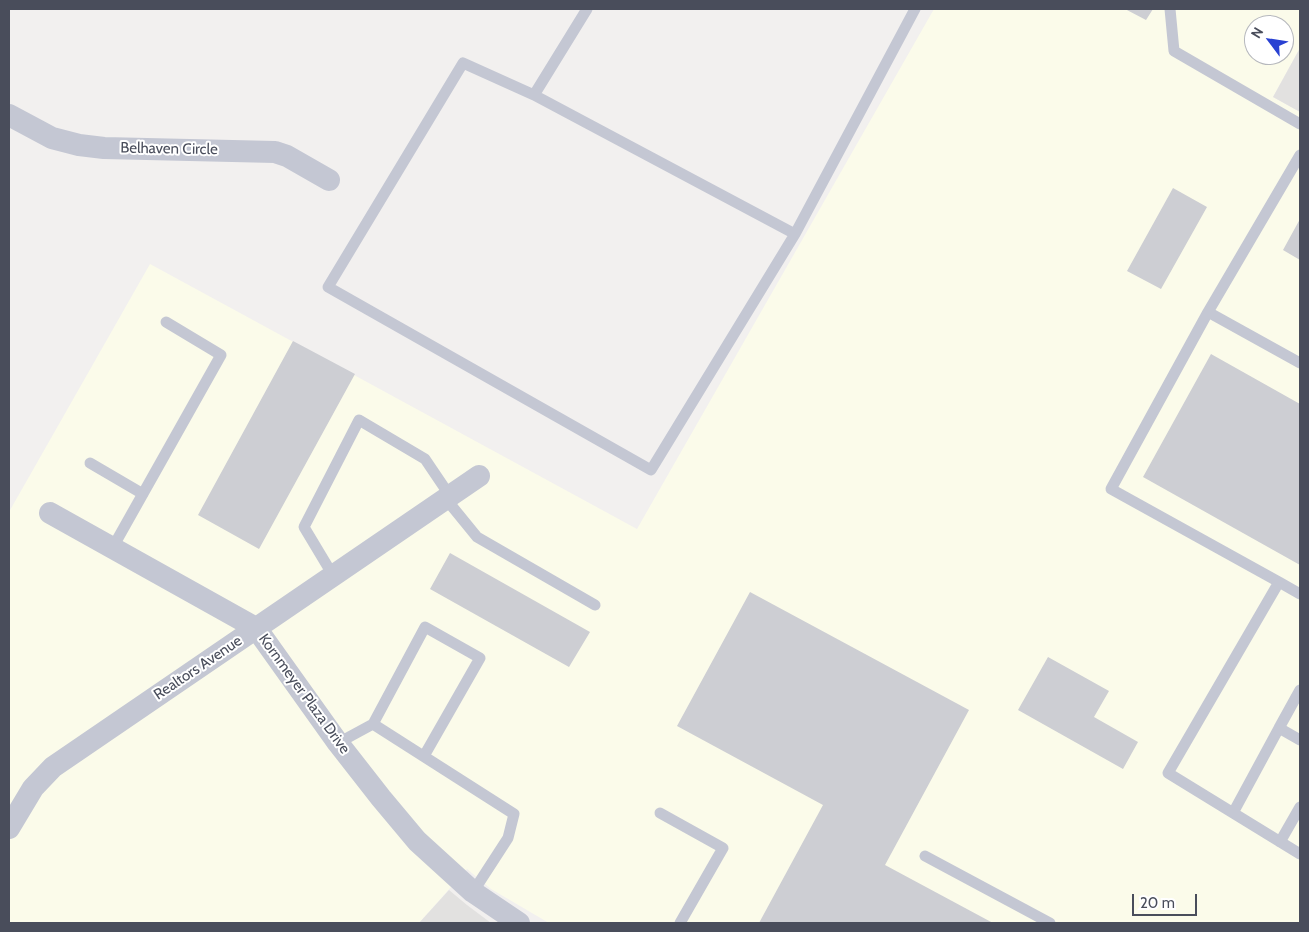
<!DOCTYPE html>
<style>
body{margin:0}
#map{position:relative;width:1309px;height:932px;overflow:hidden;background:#f2f0ef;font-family:Cabin,sans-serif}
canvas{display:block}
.frame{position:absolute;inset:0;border:10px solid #494d5b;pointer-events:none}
.north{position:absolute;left:1244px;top:15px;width:50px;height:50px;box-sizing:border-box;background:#fff;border:1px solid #b6b8bd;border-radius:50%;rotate:301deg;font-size:14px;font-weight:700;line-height:20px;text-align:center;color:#494d5b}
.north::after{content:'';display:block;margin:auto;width:18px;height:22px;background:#2941d2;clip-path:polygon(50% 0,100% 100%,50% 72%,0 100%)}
.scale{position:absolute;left:1132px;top:894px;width:65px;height:22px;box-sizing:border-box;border:2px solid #494d5b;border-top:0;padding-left:6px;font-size:15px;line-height:18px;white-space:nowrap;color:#494d5b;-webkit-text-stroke:4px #fff;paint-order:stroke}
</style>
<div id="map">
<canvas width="1309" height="932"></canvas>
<div class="frame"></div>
<div class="north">N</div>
<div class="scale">20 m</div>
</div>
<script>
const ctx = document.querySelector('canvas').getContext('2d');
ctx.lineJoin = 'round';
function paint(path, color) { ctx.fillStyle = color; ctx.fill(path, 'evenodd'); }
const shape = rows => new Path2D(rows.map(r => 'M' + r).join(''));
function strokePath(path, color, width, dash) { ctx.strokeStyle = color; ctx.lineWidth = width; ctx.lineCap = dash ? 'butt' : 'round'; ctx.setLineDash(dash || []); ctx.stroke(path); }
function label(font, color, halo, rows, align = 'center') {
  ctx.font = font + ' Cabin,sans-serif'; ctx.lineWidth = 4; ctx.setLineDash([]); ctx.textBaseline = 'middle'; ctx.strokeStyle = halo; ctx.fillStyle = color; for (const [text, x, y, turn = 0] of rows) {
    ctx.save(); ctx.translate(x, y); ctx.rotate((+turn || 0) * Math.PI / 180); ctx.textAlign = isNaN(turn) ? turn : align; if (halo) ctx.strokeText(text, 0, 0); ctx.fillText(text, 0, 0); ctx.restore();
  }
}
paint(shape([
 [934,9,1300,9,1300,48,1273,97,1300,112,1300,923,549,923,491,889,467,869,419,923,9,923,9,512,150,264,637,529],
 [1254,25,1284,25,1284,55,1254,55]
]), '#fbfbea');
paint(shape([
 [1300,48,1300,112,1273,97],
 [449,890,467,905,491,923,419,923]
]), '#e2e1e0');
paint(shape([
 [1125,9,1153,9,1146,20],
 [1173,188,1207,207,1161,289,1127,271],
 [1300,219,1300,260,1283,250],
 [293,341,355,374,259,549,198,515],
 [1211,354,1300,404,1300,565,1143,477],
 [450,553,590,632,569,667,430,589],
 [750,592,969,710,885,865,993,923,759,923,823,805,677,726],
 [1048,657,1109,691,1094,717,1138,742,1123,769,1018,710]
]), '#cdced3');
strokePath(shape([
 [1170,9,1174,51,1300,124],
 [534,95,587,9],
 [1300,155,1208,312,1111,489,1279,582,1168,773,1300,854],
 [795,234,534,95,463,63,328,287,651,470,795,234,915,9],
 [1208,312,1300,363],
 [90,463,143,494],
 [446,499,477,537,595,605],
 [113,547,221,355,166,322],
 [334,577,304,527,359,420,425,459,450,496],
 [1279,582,1300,594],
 [1300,690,1279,728,1300,740],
 [373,724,425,627,480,658,424,756],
 [338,743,373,724,514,814,508,838,473,892],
 [660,813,723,848,680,923],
 [1233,813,1279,728],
 [1280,842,1300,807],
 [925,856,1050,923]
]), '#c4c7d3', 11);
strokePath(shape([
 [9,115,52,138,79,145,104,148,275,152,287,156,329,180],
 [50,513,256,628,338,743,381,798,417,841,473,892,519,923],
 [9,828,33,788,53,767,479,476]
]), '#c4c7d3', 22);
label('15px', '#494d5b', '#fff', [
 ["Belhaven Circle",169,149,1],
 ["Realtors Avenue",198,668,-34],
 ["Kornmeyer Plaza Drive",304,694,54]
]);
</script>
